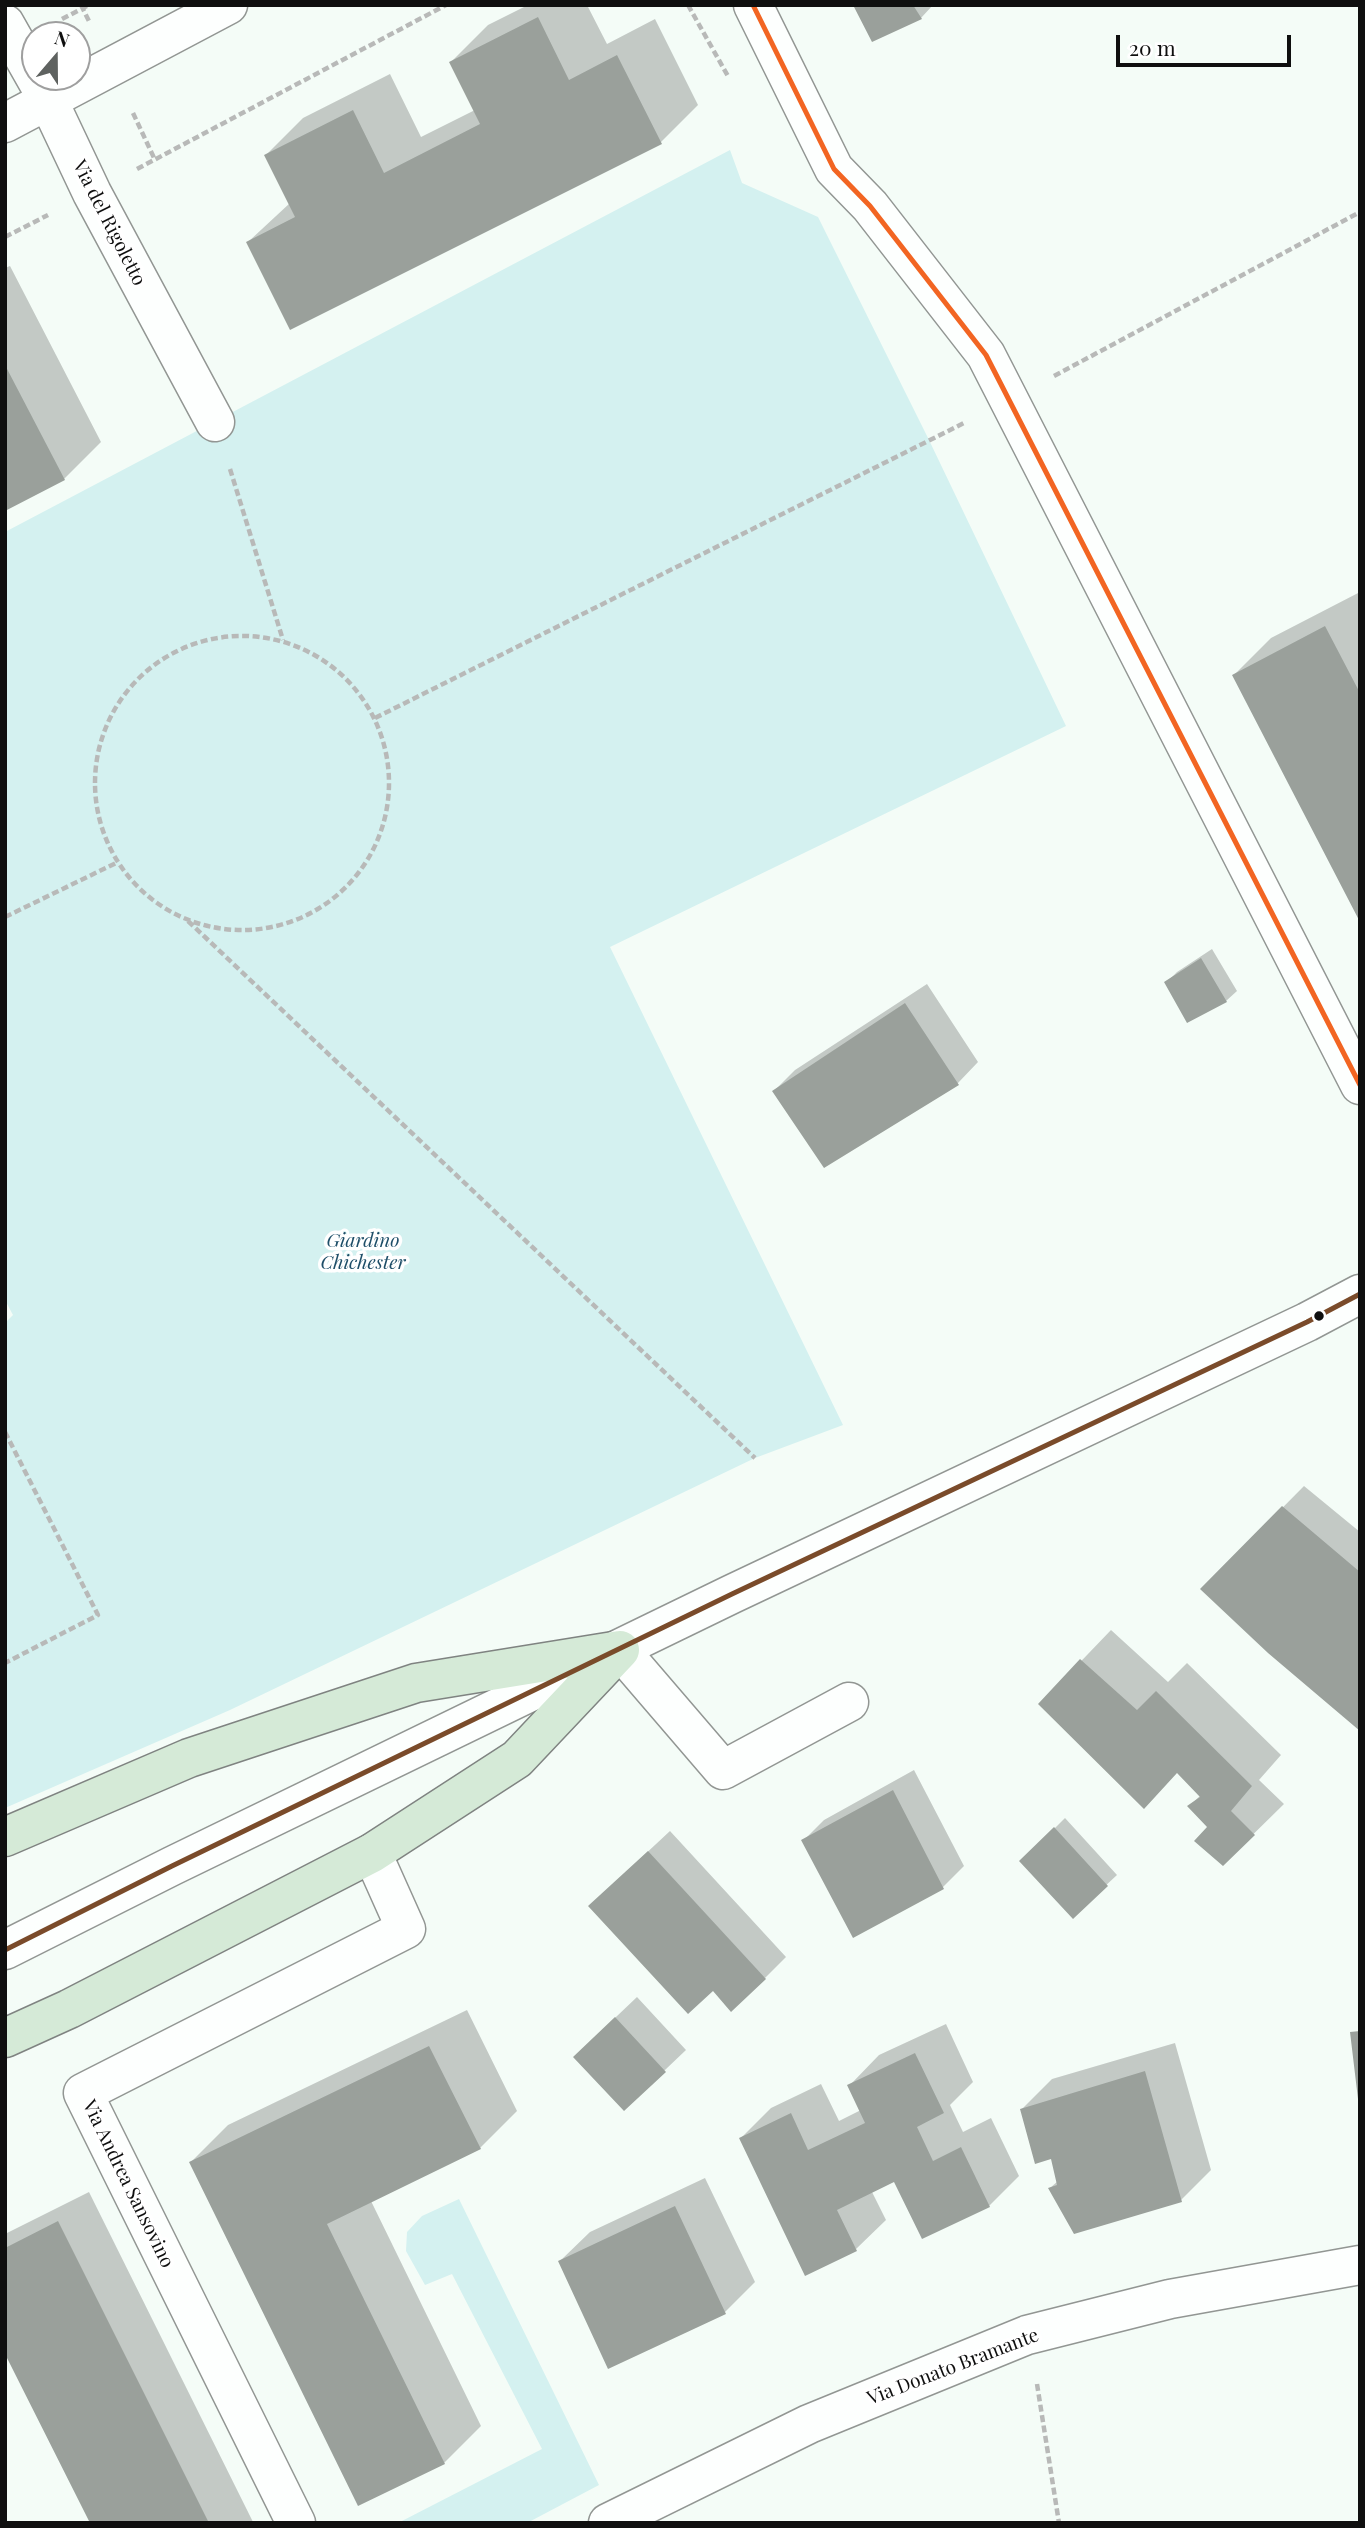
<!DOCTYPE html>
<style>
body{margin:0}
#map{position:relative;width:1365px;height:2528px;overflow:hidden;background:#f4fcf7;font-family:"Playfair Display",serif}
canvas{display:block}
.frame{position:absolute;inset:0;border:7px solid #0f0f0f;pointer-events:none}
.north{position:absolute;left:21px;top:21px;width:70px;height:70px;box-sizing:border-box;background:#fff;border:2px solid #9f9f9f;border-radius:50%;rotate:20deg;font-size:19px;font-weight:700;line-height:28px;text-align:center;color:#0f0f0f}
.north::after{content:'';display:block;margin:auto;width:24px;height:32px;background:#5f6260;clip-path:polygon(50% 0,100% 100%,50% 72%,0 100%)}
.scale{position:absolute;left:1116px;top:35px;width:175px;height:32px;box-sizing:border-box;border:4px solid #0f0f0f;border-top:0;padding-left:9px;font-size:21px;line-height:24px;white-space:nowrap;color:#0f0f0f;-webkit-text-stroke:5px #fff;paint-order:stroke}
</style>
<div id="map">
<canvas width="1365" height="2528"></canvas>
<div class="frame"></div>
<div class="north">N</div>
<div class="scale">20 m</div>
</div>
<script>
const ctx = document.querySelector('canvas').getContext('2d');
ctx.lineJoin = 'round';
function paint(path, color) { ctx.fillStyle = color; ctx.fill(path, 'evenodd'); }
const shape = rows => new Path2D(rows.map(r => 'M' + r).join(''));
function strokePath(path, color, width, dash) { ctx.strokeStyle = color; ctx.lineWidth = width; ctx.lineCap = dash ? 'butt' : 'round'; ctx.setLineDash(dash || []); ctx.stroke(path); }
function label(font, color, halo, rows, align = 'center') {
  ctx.font = font + ' "Playfair Display",serif'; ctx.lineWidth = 7; ctx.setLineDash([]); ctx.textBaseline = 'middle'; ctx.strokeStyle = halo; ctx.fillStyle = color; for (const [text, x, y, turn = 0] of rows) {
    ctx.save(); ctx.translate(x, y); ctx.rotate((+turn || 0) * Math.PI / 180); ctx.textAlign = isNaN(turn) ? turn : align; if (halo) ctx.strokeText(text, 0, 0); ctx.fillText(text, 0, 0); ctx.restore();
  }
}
paint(shape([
 [730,150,742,183,818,217,929,440,1066,726,610,947,843,1425,755,1458,230,1710,5,1808,5,1323,13,1315,5,1300,5,532],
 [459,2199,599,2485,527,2523,398,2523,542,2449,452,2274,425,2285,406,2251,407,2232,422,2216]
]), '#d4f1f0');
paint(shape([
 [528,5,587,5,607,44,655,19,698,105,661,142,291,328,248,242,290,203,266,155,303,118,390,74,421,137,475,110,451,62,488,25],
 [855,5,933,5,921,18],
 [10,266,101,442,64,479,5,509,5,268],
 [1360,592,1360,918,1234,675,1271,638],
 [1212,949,1237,991,1226,1001,1167,982,1177,972],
 [927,984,978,1062,958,1083,774,1091,795,1070],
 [1304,1486,1360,1532,1360,1728,1202,1589],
 [1111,1630,1168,1682,1187,1663,1281,1755,1259,1780,1284,1804,1223,1864,1209,1827,1189,1806,1201,1795,1178,1772,1040,1704],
 [914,1770,964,1866,943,1887,853,1936,803,1841,824,1820],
 [1065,1818,1117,1875,1073,1916,1022,1861],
 [670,1831,786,1957,765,1978,612,1885],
 [637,1997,686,2050,624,2109,596,2036],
 [467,2010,517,2111,480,2148,371,2201,481,2426,444,2463,191,2162,228,2125],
 [946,2024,973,2082,950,2105,963,2132,991,2118,1019,2176,989,2206,895,2179,872,2192,886,2220,856,2249,741,2138,771,2108,821,2084,839,2121,861,2110,850,2085,879,2055],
 [1175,2043,1211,2170,1181,2200,1050,2188,1058,2181,1052,2157,1022,2109,1052,2079],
 [705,2178,755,2282,725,2312,560,2261,590,2232],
 [89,2192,253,2522,253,2523,92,2523,5,2350,5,2234]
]), '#0003');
paint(shape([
 [853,5,913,5,922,19,872,42],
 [538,17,569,80,617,55,662,144,290,330,246,242,295,217,264,155,353,110,384,173,480,124,449,62],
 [5,365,65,480,5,511],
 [1325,626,1360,693,1360,922,1232,675],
 [1201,958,1227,1002,1187,1023,1164,982],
 [905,1003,959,1085,824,1168,772,1091],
 [1282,1506,1360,1572,1360,1731,1268,1653,1200,1589],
 [1080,1659,1137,1710,1156,1691,1252,1786,1231,1811,1255,1835,1223,1866,1194,1841,1207,1827,1187,1806,1200,1797,1177,1773,1144,1809,1038,1704],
 [893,1790,944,1889,853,1938,801,1840],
 [1054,1827,1108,1886,1073,1919,1019,1861],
 [648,1851,766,1979,731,2012,713,1991,688,2014,588,1906],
 [615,2017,666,2072,624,2111,573,2057],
 [1360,2031,1360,2098,1358,2099,1350,2032],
 [429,2046,481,2149,327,2224,445,2464,358,2506,189,2162],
 [915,2053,944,2113,917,2127,933,2161,961,2147,990,2207,922,2239,894,2182,837,2210,857,2251,805,2276,739,2138,791,2113,808,2150,865,2123,847,2085],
 [1145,2071,1182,2202,1074,2234,1048,2188,1057,2185,1051,2159,1035,2164,1020,2109],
 [675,2206,726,2314,608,2369,558,2261],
 [58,2221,209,2523,90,2523,5,2354,5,2248]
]), '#9aa09b');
const minor = shape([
 [753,5,834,169,870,206,986,355,1360,1085],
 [5,24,48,100,92,193,215,422],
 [5,123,228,5],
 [620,1650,723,1770,849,1702],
 [5,1950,172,1866,732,1594,1307,1322,1360,1294],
 [296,2523,83,2093,406,1929,372,1853],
 [608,2523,809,2424,1027,2335,1170,2299,1360,2265]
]);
const highway = shape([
 [5,1837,189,1758,416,1683,620,1650],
 [5,2038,69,2009,372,1853,517,1759,620,1650]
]);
strokePath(minor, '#929693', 41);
strokePath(highway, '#7f8381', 41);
strokePath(shape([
 [81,5,90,23],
 [688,5,729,78],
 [62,19,89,5],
 [133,113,155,160],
 [137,169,446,5],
 [5,237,48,215],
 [1054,376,1360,212],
 [230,469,283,640],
 '95 783a147 147 0 1 1 294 0a147 147 0 1 1-294 0Z',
 [375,718,966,422],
 [5,917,116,863],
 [188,921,755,1458],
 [5,1432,98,1615,5,1663],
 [1037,2384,1059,2523]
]), '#b8b9b8', 4.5, [7, 3.5]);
strokePath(minor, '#fdfffe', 38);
strokePath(highway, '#d5ead7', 38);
strokePath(shape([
 [753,5,834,169,870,206,986,355,1360,1085]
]), '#f26522', 5);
strokePath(shape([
 [5,1950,172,1866,732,1594,1307,1322,1360,1294]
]), '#7a4b2a', 5);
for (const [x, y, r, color] of [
 [1319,1316,6,"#0f0f0f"]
]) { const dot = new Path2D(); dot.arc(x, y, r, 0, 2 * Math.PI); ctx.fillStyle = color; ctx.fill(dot); strokePath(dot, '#fff', 2.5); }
label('19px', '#0f0f0f', '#fff', [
 ["Via del Rigoletto",109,223,63],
 ["Via Andrea Sansovino",128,2184,64],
 ["Via Donato Bramante",953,2367,-21]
]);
label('italic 19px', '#1e4e68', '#fff', [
 ["Giardino",363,1241],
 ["Chichester",363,1263]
]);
</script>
